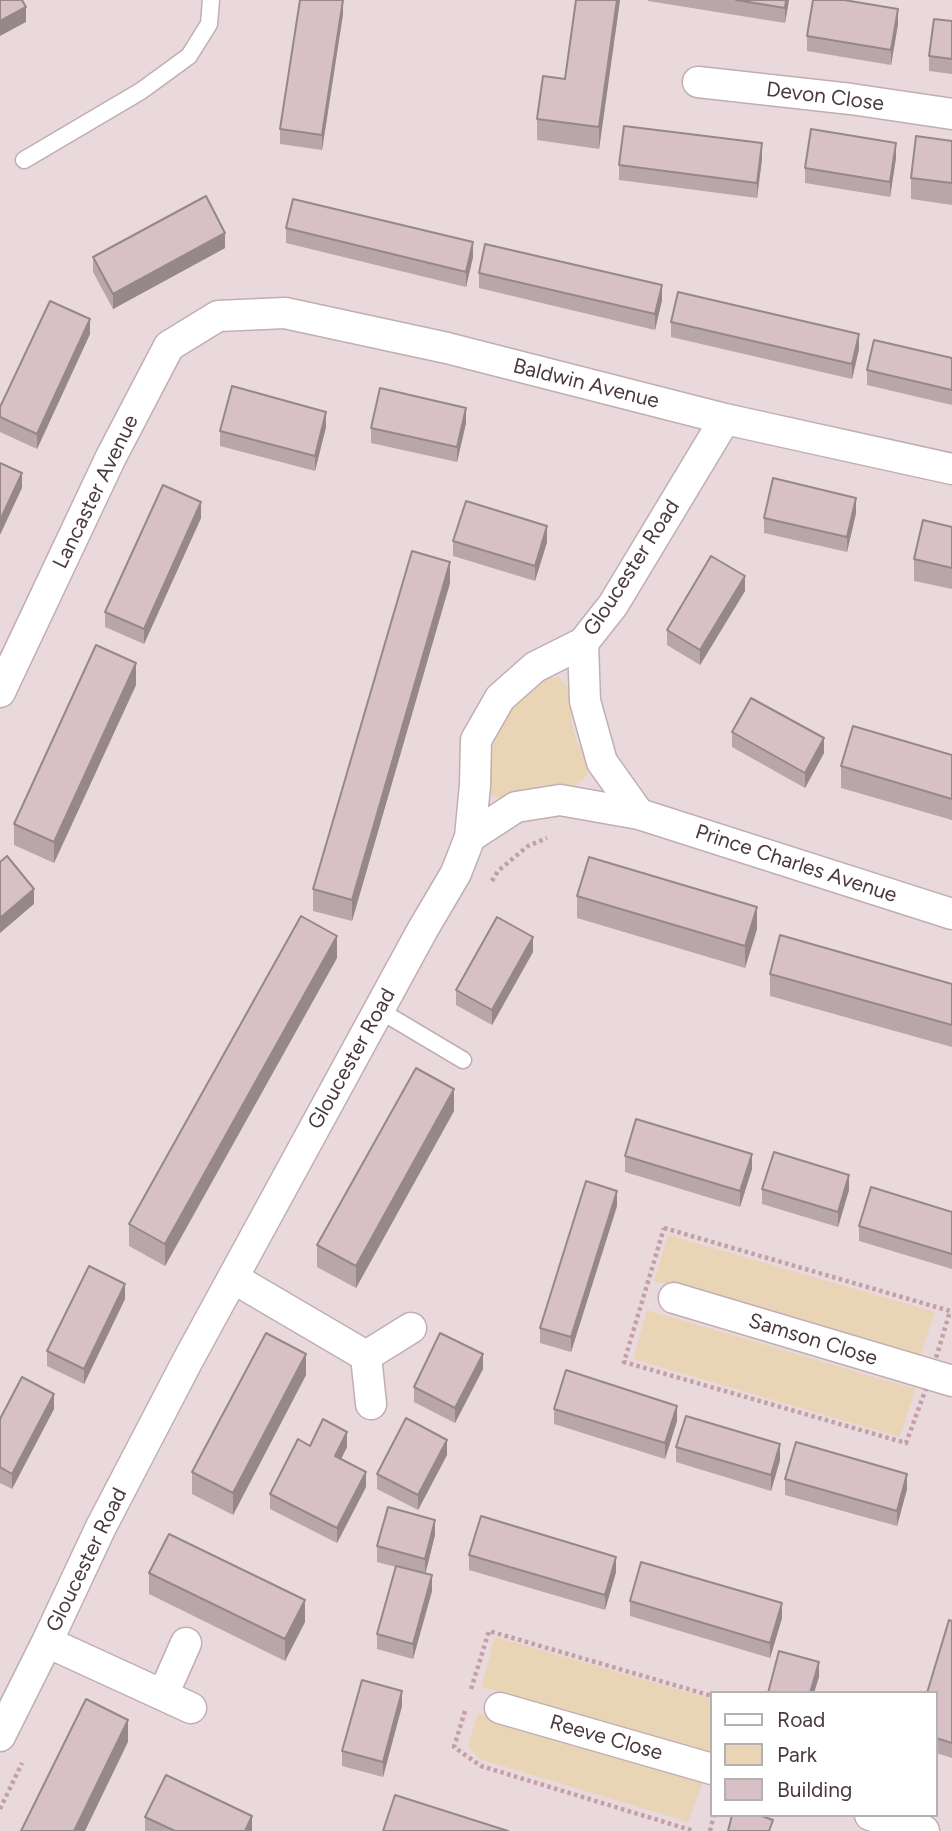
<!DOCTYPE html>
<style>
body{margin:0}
#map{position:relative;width:952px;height:1831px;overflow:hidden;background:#f5ebed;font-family:Figtree,sans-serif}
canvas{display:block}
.legend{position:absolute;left:710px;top:1691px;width:228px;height:126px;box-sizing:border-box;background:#fff;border:2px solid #b7b0b1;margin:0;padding:9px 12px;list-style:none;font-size:21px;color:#4a393d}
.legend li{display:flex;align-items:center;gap:14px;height:35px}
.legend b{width:35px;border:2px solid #b7b0b1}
</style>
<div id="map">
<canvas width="952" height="1831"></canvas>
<ul class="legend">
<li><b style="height:9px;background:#fff"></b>Road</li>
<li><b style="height:19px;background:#e9d5b5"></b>Park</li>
<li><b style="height:19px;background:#d7c1c6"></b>Building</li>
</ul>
</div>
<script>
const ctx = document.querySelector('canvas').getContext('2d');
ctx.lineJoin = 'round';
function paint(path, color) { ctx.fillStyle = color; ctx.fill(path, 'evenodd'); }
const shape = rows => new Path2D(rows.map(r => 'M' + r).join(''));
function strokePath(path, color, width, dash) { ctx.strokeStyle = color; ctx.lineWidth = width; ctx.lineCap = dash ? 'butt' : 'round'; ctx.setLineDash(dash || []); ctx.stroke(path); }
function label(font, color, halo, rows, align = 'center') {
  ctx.font = font + ' Figtree,sans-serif'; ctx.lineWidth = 5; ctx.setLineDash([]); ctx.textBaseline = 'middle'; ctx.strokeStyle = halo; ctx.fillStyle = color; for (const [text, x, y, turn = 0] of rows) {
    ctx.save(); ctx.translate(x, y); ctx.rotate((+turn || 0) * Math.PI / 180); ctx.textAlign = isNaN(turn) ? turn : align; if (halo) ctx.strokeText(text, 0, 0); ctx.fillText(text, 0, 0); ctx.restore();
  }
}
paint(shape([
 [0,0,952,0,952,1831,0,1831],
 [712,1693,936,1693,936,1815,712,1815]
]), '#e9d9dc');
paint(shape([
 [559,677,570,690,571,719,577,743,589,765,587,776,576,785,541,785,500,799,488,793,493,746,511,708,542,679],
 [668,1235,935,1312,920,1357,654,1281],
 [647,1310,915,1389,900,1437,633,1359],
 [495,1637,712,1699,712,1753,481,1687],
 [478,1713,704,1779,688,1822,480,1759,468,1746]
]), '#e9d5b5');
const service = shape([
 [24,160,141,91,189,56,209,24,211,0],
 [379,1010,463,1060]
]);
const minor = shape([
 [698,82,851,99,952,114],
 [583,643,585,701,602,762,639,814],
 [0,692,111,457,169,346,218,316,285,313,447,348,725,419,952,469],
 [470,837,516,807,560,800,639,814,952,914],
 [233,1278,366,1356],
 [674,1298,952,1381],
 [371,1404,366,1356,411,1328],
 [47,1642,191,1708],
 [163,1695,186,1643],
 [500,1708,712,1769],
 [0,1736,47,1642,101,1527,188,1360,423,929,456,873,470,837,475,785,476,740,500,698,535,667,583,643,613,605,725,419],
 [870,1815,924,1831]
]);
strokePath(service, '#c1aeb1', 19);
strokePath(minor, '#c1aeb1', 33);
strokePath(shape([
 [492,881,498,871,528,846,547,838],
 [664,1228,950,1311,931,1375,906,1443,624,1362,664,1228],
 [471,1689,489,1631,712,1696],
 [465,1711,454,1747,481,1766,694,1831],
 [0,1809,22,1763],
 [710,1831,714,1815]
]), '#c39fa6', 4.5, [3.5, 3.5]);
strokePath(service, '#fff', 16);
strokePath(minor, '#fff', 30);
paint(shape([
 [620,0,599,149,537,140,537,119],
 [648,0,789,0,785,23,648,1],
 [343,14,322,150,280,144,280,129],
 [952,21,952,74,929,71,929,56],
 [898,24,891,65,807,51,807,36],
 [952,141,952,205,911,199,911,178],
 [896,158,890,197,805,183,805,168],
 [762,159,757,198,619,180,619,165],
 [286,228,473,257,466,287,286,243],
 [225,248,113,309,93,272,93,257],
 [479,273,662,300,655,330,479,288],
 [671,322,859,349,852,379,671,337],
 [90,334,37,449,0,432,0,407],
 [952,358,952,405,867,385,867,370],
 [466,423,457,462,371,443,371,428],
 [326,427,315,471,220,446,220,431],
 [856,513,847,552,764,533,764,518],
 [201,518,144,644,105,627,105,612],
 [952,527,952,589,914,581,914,559],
 [453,541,547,542,535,581,453,556],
 [450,583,352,921,313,911,313,889],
 [745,591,700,665,667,645,667,630],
 [136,685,54,863,14,845,14,824],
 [732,732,824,753,805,788,732,747],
 [952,755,952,820,841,788,841,766],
 [577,896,757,929,745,968,577,918],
 [533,952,492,1025,456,1005,456,990],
 [337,958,165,1266,129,1246,129,1224],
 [770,974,952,984,952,1047,770,996],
 [454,1111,356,1288,317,1267,317,1245],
 [625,1156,752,1169,740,1207,625,1172],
 [762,1189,849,1190,838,1227,762,1204],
 [617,1206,571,1352,540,1343,540,1328],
 [952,1212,952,1269,859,1241,859,1226],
 [125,1299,84,1384,47,1366,47,1351],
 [483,1369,455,1423,414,1402,414,1387],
 [306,1375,233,1515,192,1494,192,1472],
 [54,1409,12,1489,0,1483,0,1419],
 [554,1409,677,1421,665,1459,554,1424],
 [310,1446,347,1447,341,1459,366,1487,337,1543,270,1509,270,1494],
 [676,1447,780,1460,771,1491,676,1462],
 [447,1455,418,1510,377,1489,377,1474],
 [785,1479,907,1489,897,1526,785,1495],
 [435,1535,425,1574,432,1591,413,1659,377,1649,377,1634,396,1567,377,1562,377,1546],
 [469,1555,616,1572,605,1610,469,1570],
 [149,1573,305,1622,285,1661,149,1594],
 [630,1601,782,1618,770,1658,630,1616],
 [952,1621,952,1758,936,1753,936,1693],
 [402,1706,383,1777,342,1766,342,1751],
 [145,1817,252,1831,145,1831]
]), '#b9a6aa');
paint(shape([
 [343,0,343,14,322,150,322,135],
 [617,0,620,0,599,149,599,127],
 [786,0,789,0,785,23,785,8],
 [26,7,26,22,0,36,0,21],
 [898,9,898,24,891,65,891,50],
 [762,143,762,159,757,198,757,183],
 [896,143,896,158,890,197,890,182],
 [225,233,225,248,113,309,113,294],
 [473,242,473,257,466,287,466,272],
 [662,285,662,300,655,330,655,314],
 [90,319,90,334,37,449,37,434],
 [859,334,859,349,852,379,852,364],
 [466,408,466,423,457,462,457,447],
 [326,412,326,427,315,471,315,456],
 [22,473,22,488,0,535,0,520],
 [856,498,856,513,847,552,847,537],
 [201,502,201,518,144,644,144,629],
 [547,526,547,542,535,581,535,566],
 [450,562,450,583,352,921,352,900],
 [745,576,745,591,700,665,700,650],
 [136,663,136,685,54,863,54,842],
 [824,738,824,753,805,788,805,773],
 [34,889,34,904,0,933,0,918],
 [757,907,757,929,745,968,745,946],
 [337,936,337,958,165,1266,165,1244],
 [533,937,533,952,492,1025,492,1010],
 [454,1089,454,1111,356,1288,356,1266],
 [752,1154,752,1169,740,1207,740,1191],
 [849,1175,849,1190,838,1227,838,1212],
 [617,1191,617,1206,571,1352,571,1337],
 [125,1284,125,1299,84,1384,84,1369],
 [306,1354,306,1375,233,1515,233,1493],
 [483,1354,483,1369,455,1423,455,1408],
 [54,1394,54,1409,12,1489,12,1474],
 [677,1406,677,1421,665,1459,665,1443],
 [347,1432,347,1447,335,1471,335,1456],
 [447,1440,447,1455,418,1510,418,1495],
 [780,1444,780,1460,771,1491,771,1475],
 [366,1472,366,1487,337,1543,337,1528],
 [907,1474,907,1489,897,1526,897,1511],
 [435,1520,435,1535,425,1575,425,1559],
 [616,1557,616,1572,605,1610,605,1595],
 [432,1575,432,1591,413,1659,413,1644],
 [305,1600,305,1622,285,1661,285,1639],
 [782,1603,782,1618,770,1658,770,1643],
 [819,1662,819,1677,814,1693,810,1693],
 [402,1691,402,1706,383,1777,383,1762],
 [128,1720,128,1742,85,1831,74,1831],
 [252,1816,252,1831,245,1831]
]), '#96878b');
const building = shape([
 [0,0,22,0,26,7,0,21,0,0],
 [300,0,343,0,322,135,280,129,300,0],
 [576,0,617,0,599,127,537,119,543,76,565,79,576,0],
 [736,0,786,0,785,8,736,0],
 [813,0,844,0,898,9,891,50,807,36,813,0],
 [934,19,952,21,952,59,929,56,934,19],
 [624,126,762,143,757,183,619,165,624,126],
 [811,129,896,143,890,182,805,168,811,129],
 [916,136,952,141,952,183,911,178,916,136],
 [206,196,225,233,113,294,93,257,206,196],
 [293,199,473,242,466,272,286,228,293,199],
 [485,244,662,285,655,314,479,273,485,244],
 [678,292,859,334,852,364,671,322,678,292],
 [50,301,90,319,37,434,0,417,0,407,50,301],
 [874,340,952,358,952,390,867,370,874,340],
 [232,386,326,412,315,456,220,431,232,386],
 [380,388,466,408,457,447,371,428,380,388],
 [0,463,22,473,0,520,0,463],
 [773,478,856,498,847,537,764,518,773,478],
 [163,485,201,502,144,629,105,612,163,485],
 [466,501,547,526,535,566,453,541,466,501],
 [923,520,952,527,952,568,914,559,923,520],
 [412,551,450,562,352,900,313,889,412,551],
 [711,556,745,576,700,650,667,630,711,556],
 [96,645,136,663,54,842,14,824,96,645],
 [751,698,824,738,805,773,732,732,751,698],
 [853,726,952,755,952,799,841,766,853,726],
 [7,856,34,889,0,918,0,862,7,856],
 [589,857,757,907,745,946,577,896,589,857],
 [301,916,337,936,165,1244,129,1224,301,916],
 [497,917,533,937,492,1010,456,990,497,917],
 [780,935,952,984,952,1025,770,974,780,935],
 [416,1068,454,1089,356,1266,317,1245,416,1068],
 [636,1119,752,1154,740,1191,625,1156,636,1119],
 [774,1152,849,1175,838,1212,762,1189,774,1152],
 [586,1181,617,1191,571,1337,540,1328,586,1181],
 [871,1187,952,1212,952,1254,859,1226,871,1187],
 [89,1266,125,1284,84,1369,47,1351,89,1266],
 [266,1333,306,1354,233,1493,192,1472,266,1333],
 [440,1333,483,1354,455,1408,414,1387,440,1333],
 [566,1370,677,1406,665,1443,554,1409,566,1370],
 [22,1377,54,1394,12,1474,0,1467,0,1419,22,1377],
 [686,1416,780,1444,771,1475,676,1447,686,1416],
 [406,1418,447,1440,418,1495,377,1474,406,1418],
 [323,1419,347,1432,335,1456,366,1472,337,1528,270,1494,298,1439,310,1446,323,1419],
 [796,1442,907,1474,897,1511,785,1479,796,1442],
 [388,1507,435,1520,425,1559,377,1546,388,1507],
 [481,1516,616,1557,605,1595,469,1555,481,1516],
 [169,1534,305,1600,285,1639,149,1573,169,1534],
 [641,1562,782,1603,770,1643,630,1601,641,1562],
 [396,1566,432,1575,413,1644,377,1634,396,1566],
 [949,1620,952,1621,952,1743,936,1738,936,1693,927,1693,949,1620],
 [779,1651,819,1662,810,1693,768,1693,779,1651],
 [362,1680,402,1691,383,1762,342,1751,362,1680],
 [86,1699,128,1720,74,1831,21,1831,86,1699],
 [166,1775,252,1816,245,1831,175,1831,145,1817,166,1775],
 [395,1795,508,1831,383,1831,395,1795],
 [732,1815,759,1815,773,1820,769,1831,728,1831,732,1815]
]);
paint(building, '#d7c1c6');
strokePath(building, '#96878b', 2);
label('21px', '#4a393d', '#fff', [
 ["Devon Close",825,97,7],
 ["Baldwin Avenue",586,384,14],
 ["Lancaster Avenue",96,492,-64],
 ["Gloucester Road",632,568,-57],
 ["Prince Charles Avenue",796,864,18],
 ["Gloucester Road",352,1059,-61],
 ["Samson Close",813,1340,17],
 ["Gloucester Road",87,1560,-64],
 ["Reeve Close",606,1738,16]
]);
</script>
